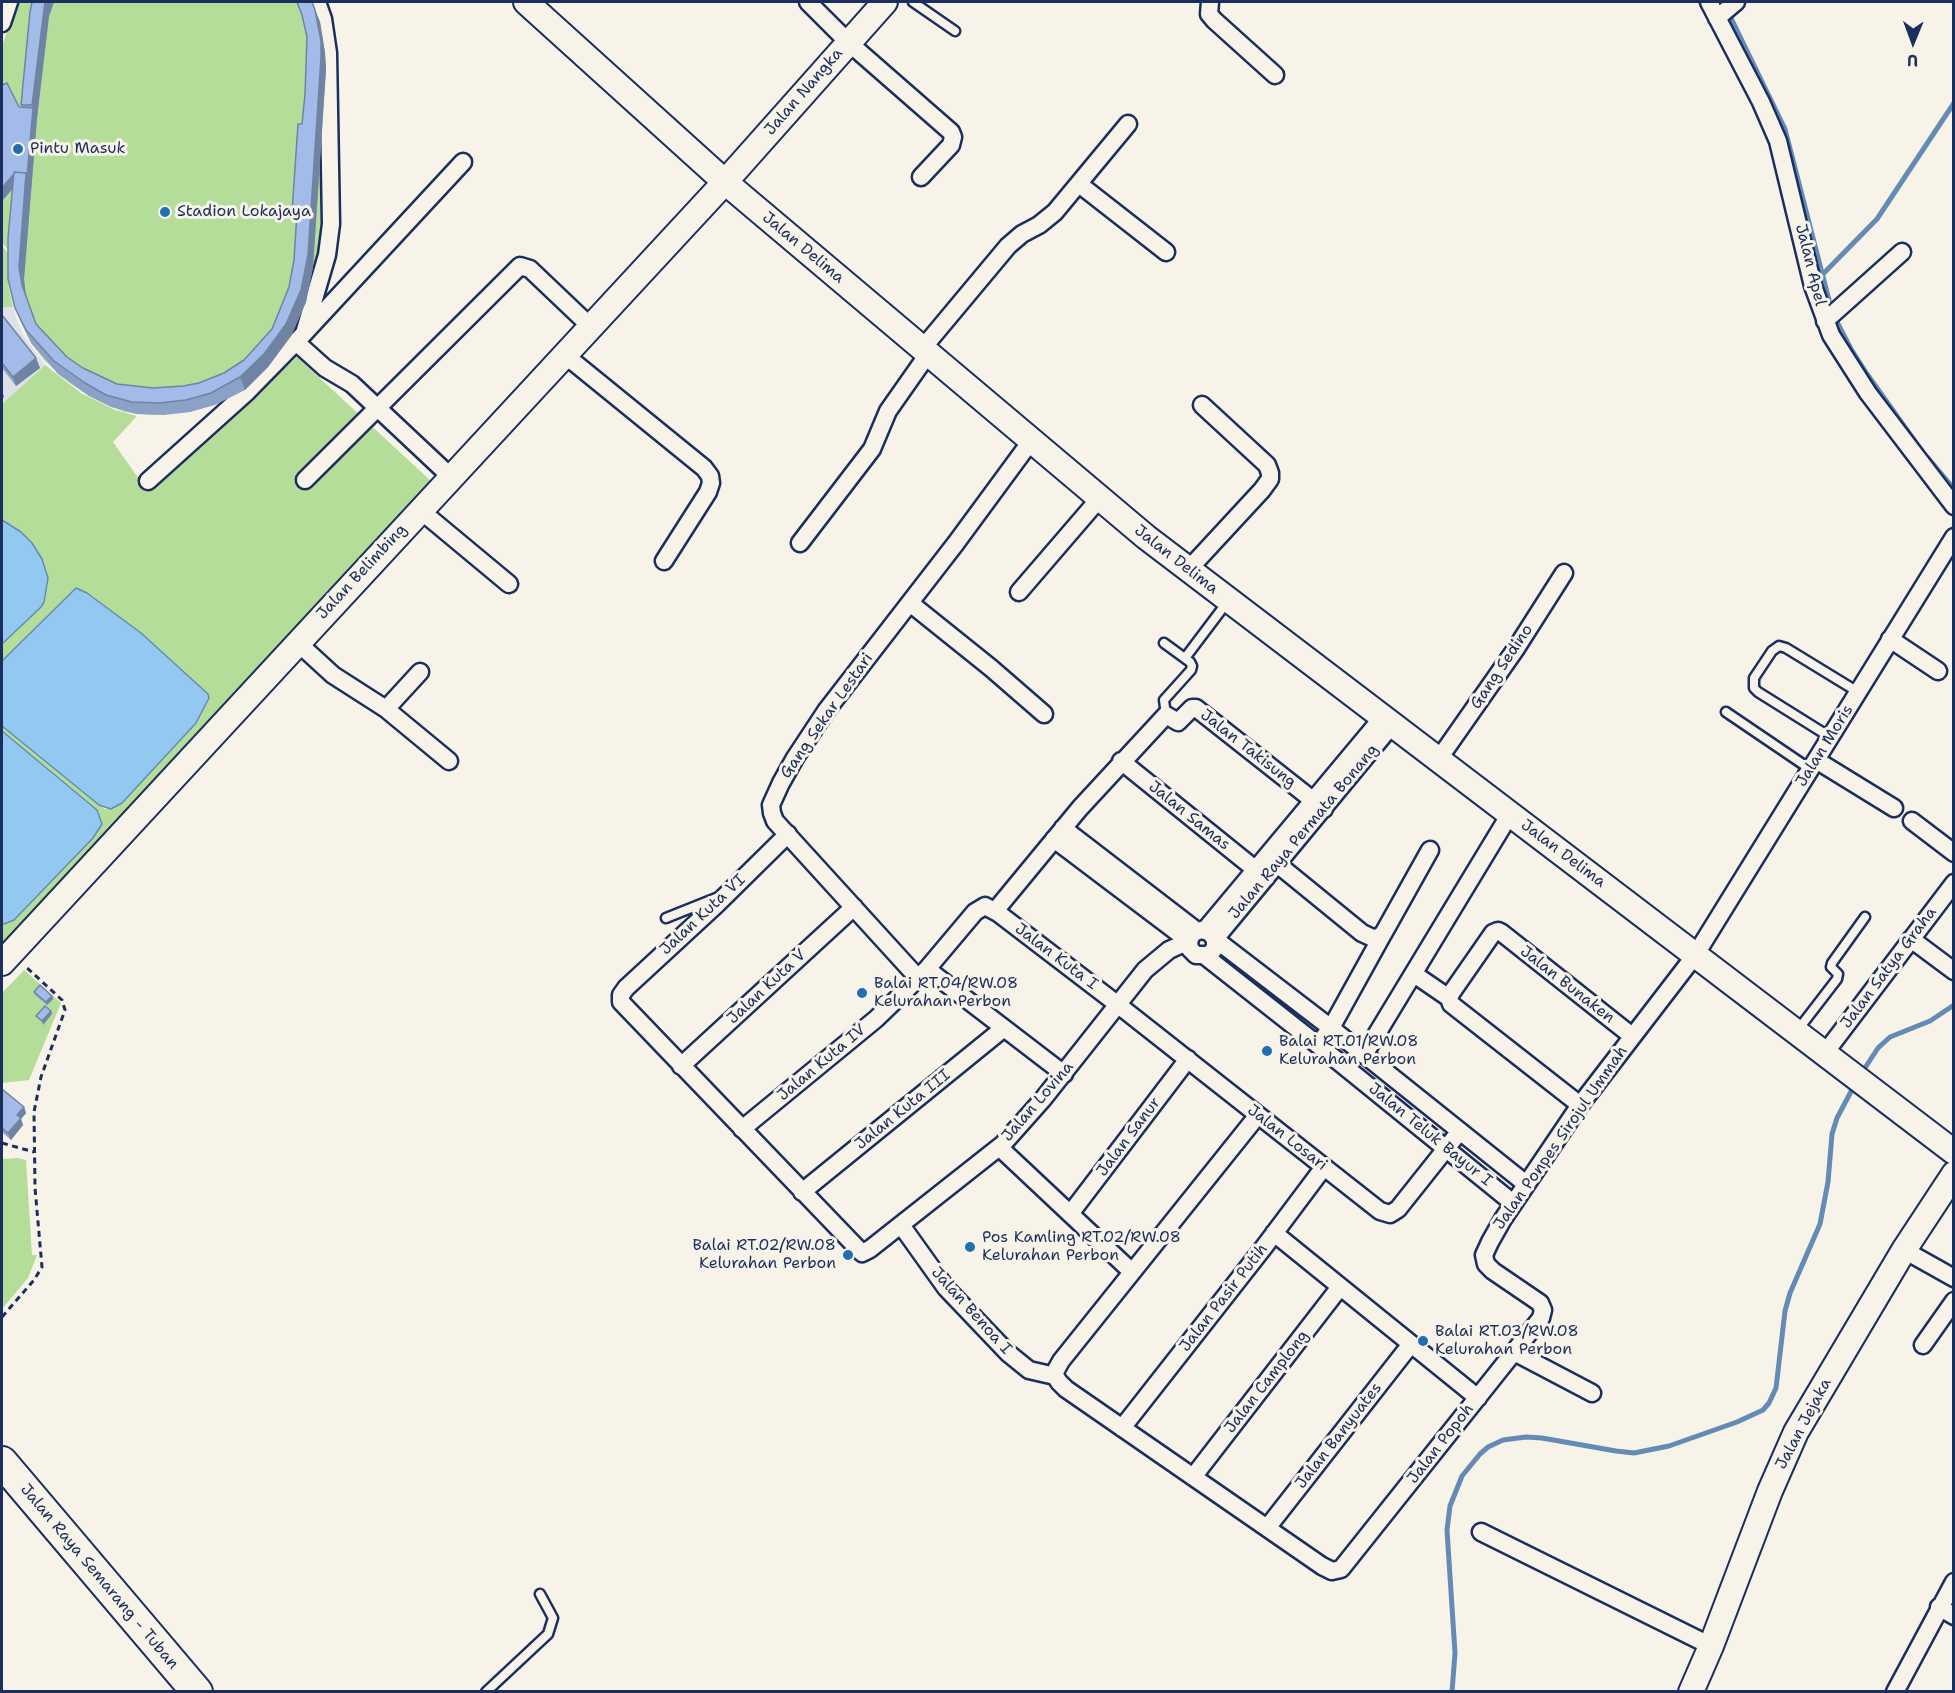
<!DOCTYPE html>
<style>
body{margin:0}
#map{position:relative;width:1955px;height:1693px;overflow:hidden;background:#f7f3e8;font-family:"Shantell Sans",sans-serif}
canvas{display:block}
.frame{position:absolute;inset:0;border:3px solid #1b2f5e;pointer-events:none}
.north{position:absolute;left:1883px;top:12px;width:60px;height:60px;-webkit-text-stroke:4px #f7f3e8;paint-order:stroke;rotate:181deg;font-size:16px;font-weight:700;line-height:24px;text-align:center;color:#1b2f5e}
.north::after{content:'';display:block;margin:auto;width:21px;height:27px;background:#1b2f5e;clip-path:polygon(50% 0,100% 100%,50% 72%,0 100%)}
</style>
<div id="map">
<canvas width="1955" height="1693"></canvas>
<div class="frame"></div>
<div class="north">U</div>
</div>
<script>
const ctx = document.querySelector('canvas').getContext('2d');
ctx.lineJoin = 'round';
function paint(path, color) { ctx.fillStyle = color; ctx.fill(path, 'evenodd'); }
const shape = rows => new Path2D(rows.map(r => 'M' + r).join(''));
function strokePath(path, color, width, dash) { ctx.strokeStyle = color; ctx.lineWidth = width; ctx.lineCap = dash ? 'butt' : 'round'; ctx.setLineDash(dash || []); ctx.stroke(path); }
function label(font, color, halo, rows, align = 'center') {
  ctx.font = font + ' "Shantell Sans",sans-serif'; ctx.lineWidth = 6; ctx.setLineDash([]); ctx.textBaseline = 'middle'; ctx.strokeStyle = halo; ctx.fillStyle = color; for (const [text, x, y, turn = 0] of rows) {
    ctx.save(); ctx.translate(x, y); ctx.rotate((+turn || 0) * Math.PI / 180); ctx.textAlign = isNaN(turn) ? turn : align; if (halo) ctx.strokeText(text, 0, 0); ctx.fillText(text, 0, 0); ctx.restore();
  }
}
paint(shape([
 [2,246,8,253,8,284,16,318,23,334,45,365,2,404]
]), '#dee2e8');
paint(shape([
 [19,2,311,2,327,221,305,324,231,399,190,412,150,415,124,412,89,396,70,383,44,360,31,343,20,320,13,255,2,243,2,45],
 [2,246,8,253,8,284,13,307,2,307],
 [297,357,431,481,368,555,2,950,2,923,4,924,97,810,2,731,2,726,105,809,122,803,196,723,209,698,208,694,141,633,79,589,73,590,2,661,2,644,41,607,44,602,48,578,32,543,21,532,2,520,2,404,45,365,81,393,115,410,137,416,113,442,148,492],
 [24,970,61,1003,29,1080,2,1083,2,993],
 [18,1158,26,1160,32,1255,37,1255,28,1278,2,1309,2,1159]
]), '#b5dd9a');
const water = shape([
 [2,520,21,532,32,543,42,559,48,578,44,602,41,607,2,644,2,520],
 [76,588,87,593,141,633,208,694,209,698,196,723,122,803,111,809,99,805,2,726,2,661,76,588],
 [2,731,97,810,102,824,93,838,14,920,4,924,2,923,2,731]
]);
paint(water, '#93c9f1');
strokePath(water, '#638bb6', 1.5);
strokePath(shape([
 [1730,16,1785,129,1830,304],
 [1821,276,1877,219,1954,103],
 [1837,322,1851,349,1867,374,1922,451],
 [1928,458,1954,489],
 [1861,1074,1878,1048,1890,1037,1930,1021,1954,1005],
 [1452,1692,1455,1653,1447,1530,1450,1506,1462,1476,1480,1454,1488,1447,1503,1440,1526,1437,1542,1438,1616,1451,1634,1453,1669,1446,1737,1422,1763,1410,1769,1403,1776,1388,1785,1311,1790,1293,1820,1224,1828,1182,1832,1134,1837,1118,1855,1084]
]), '#638bb6', 5);
const lane = shape([
 [913,2,955,31],
 [1164,643,1190,662,1192,666,1191,670,1164,700,1166,715],
 [1185,658,1228,601],
 [1726,712,1810,769],
 [1830,737,1758,692,1754,688,1754,678,1772,651,1779,646,1786,648,1858,692],
 [666,918,716,898],
 [1797,1031,1837,979,1838,974,1831,967,1832,963,1865,917],
 [486,1692,548,1634,553,1618,540,1594]
]);
const street = shape([
 [808,2,848,42,951,132,953,137,951,145,921,177],
 [1210,2,1209,14,1214,20,1275,75],
 [1709,2,1761,102,1778,141,1813,286,1831,335,1868,393,1954,506],
 [1717,18,1736,2],
 [2,23,9,2],
 [1079,184,1166,252],
 [1825,321,1902,252],
 [305,330,327,255,331,224,328,53,323,19,317,2],
 [296,342,325,368,352,384,451,477],
 [922,349,1008,246,1022,234,1039,225,1055,212,1128,124],
 [565,355,704,468,710,476,711,483,708,492,664,561],
 [305,480,520,266,530,269,591,327],
 [148,481,247,392,296,342,463,162],
 [420,510,509,584],
 [800,543,872,449,888,411,928,354],
 [1188,570,1262,490,1270,479,1270,473,1267,465,1202,405],
 [1019,592,1099,499],
 [910,603,991,668,1044,714],
 [1890,639,1938,671],
 [297,642,333,675,386,709,449,761],
 [386,709,420,672],
 [1438,760,1515,650,1564,573],
 [1816,760,1894,808],
 [1121,761,1266,878],
 [1912,821,1954,853],
 [1063,828,1197,931],
 [788,834,717,904,626,988,621,995,621,1002,862,1253,870,1249,1003,1144,1043,1099,1145,970,1169,950,1189,941,1054,839],
 [1270,858,1362,933,1375,939,1383,934,1430,850],
 [995,911,1080,808,1166,715,1178,722,1192,708,1196,708,1324,809],
 [1205,930,1382,718],
 [1215,939,1215,948,1209,955,1196,955,1190,949,1189,941,1193,933,1201,930,1209,932,1215,939,1331,1028,1526,1184],
 [1215,939,1392,725],
 [1911,939,1954,971],
 [1205,956,1318,1045,1513,1203],
 [927,969,1064,1074],
 [1414,974,1449,998],
 [918,978,775,821,772,813,771,805,781,783,795,758,826,711,956,543,1031,441],
 [1324,1037,1331,1028,1383,934],
 [1825,1053,1954,883],
 [1364,1055,1510,814],
 [681,1066,854,907],
 [1580,1105,1451,1004,1449,998,1452,992,1493,933,1498,931,1502,933,1632,1036],
 [742,1129,876,1019,903,993,927,969,975,912,985,906,998,913,1117,1004,1380,1211,1390,1214,1398,1209,1460,1131],
 [999,1147,1132,1272],
 [802,1192,1004,1028],
 [1070,1214,1188,1059],
 [901,1225,946,1288,1008,1353,1029,1370,1055,1376],
 [1274,1233,1478,1398],
 [1904,1250,1954,1278],
 [1923,1345,1954,1301],
 [1514,1352,1592,1393],
 [1055,1376,1059,1382,1066,1389,1322,1566,1332,1571,1341,1569,1541,1318,1543,1310,1540,1303,1493,1271,1486,1264,1484,1255,1490,1242,1503,1219,1580,1105,1696,954,1954,537],
 [1055,1376,1056,1370,1061,1361,1258,1115],
 [1122,1428,1264,1247,1324,1167],
 [1193,1477,1340,1287],
 [1267,1528,1411,1344],
 [1481,1532,1711,1646],
 [1939,1607,1954,1616],
 [1895,1692,1954,1582]
]);
const secondary = shape([
 [526,2,725,182,1146,537,1954,1152],
 [2,963,725,182,885,2],
 [1691,1692,1711,1646,1770,1491,1796,1432,1904,1250,1954,1174]
]);
const highway = shape([
 [2,1462,197,1692]
]);
strokePath(lane, '#1b2f5e', 13);
strokePath(street, '#1b2f5e', 21);
strokePath(secondary, '#1b2f5e', 28);
strokePath(highway, '#1b2f5e', 34);
strokePath(shape([
 [2,1143,34,1152],
 [2,1317,34,1280,42,1267,35,1188,34,1112,41,1077,65,1010,62,1000,25,966]
]), '#1b2f5e', 3, [6, 4.5]);
strokePath(lane, '#f7f3e8', 8);
strokePath(street, '#f7f3e8', 16);
strokePath(secondary, '#f7f3e8', 24);
strokePath(highway, '#f7f3e8', 30);
paint(shape([
 [32,2,54,2,49,16,37,118,24,279,26,297,36,324,67,357,83,368,117,384,153,388,183,386,199,383,224,373,244,360,272,329,289,287,294,260,296,223,292,212,305,94,307,37,303,18,296,2,312,2,320,22,325,53,326,69,313,267,306,302,291,336,268,367,245,390,215,405,190,412,164,415,136,414,111,407,89,396,58,374,31,343,20,320,15,308,13,188,2,201,2,85,19,107,22,107,21,105],
 [2,315,36,358,40,368,16,386,2,368],
 [34,992,52,996,53,999,47,1005,35,995],
 [2,1089,24,1107,26,1113,21,1119,23,1125,11,1140,2,1132]
]), '#8ba1c8');
paint(shape([
 [45,2,54,2,49,16,37,118,24,279,26,297,22,285,19,267,26,173,33,108,32,105],
 [315,10,320,22,325,53,326,69,313,267,306,302,291,336,268,367,245,390,240,377,286,324,321,57],
 [13,175,16,185,2,201,2,188],
 [36,358,40,368,16,386,13,377],
 [2,390,4,397,2,399],
 [52,996,53,999,47,1005,46,1002],
 [51,1011,52,1014,43,1025,42,1021],
 [24,1107,26,1113,21,1119,23,1125,11,1140,8,1133,17,1115]
]), '#7183a2');
const building = shape([
 [32,2,45,2,32,105,21,105,30,12,32,2],
 [297,2,312,2,315,10,321,41,321,57,308,255,301,290,286,324,264,354,240,377,211,393,186,400,159,403,132,402,106,395,85,383,54,361,26,330,15,308,8,279,8,238,14,172,26,173,19,267,22,285,36,324,67,357,83,368,117,384,153,388,183,386,199,383,224,373,244,360,272,329,289,287,294,260,297,212,292,212,298,124,302,124,305,94,307,37,302,15,297,2],
 [7,83,19,107,33,108,27,177,26,173,14,172,14,175,13,175,2,188,2,85,7,83],
 [2,315,36,358,13,377,2,363,2,315],
 [40,985,52,996,46,1002,34,992,40,985],
 [45,1006,51,1011,42,1021,36,1016,45,1006],
 [2,1089,24,1107,17,1115,21,1118,8,1133,2,1128,2,1089]
]);
paint(building, '#a2bbe8');
strokePath(building, '#7183a2', 1.5);
for (const [x, y, r, color] of [
 [18,149,6,"#1f6fb2"],
 [165,212,6,"#1f6fb2"],
 [862,993,6,"#1f6fb2"],
 [1267,1051,6,"#1f6fb2"],
 [970,1247,6,"#1f6fb2"],
 [848,1255,6,"#1f6fb2"],
 [1423,1341,6,"#1f6fb2"]
]) { const dot = new Path2D(); dot.arc(x, y, r, 0, 2 * Math.PI); ctx.fillStyle = color; ctx.fill(dot); strokePath(dot, '#f7f3e8', 2); }
label('16px', '#1b2f5e', '#f7f3e8', [
 ["Jalan Nangka",804,92,-49],
 ["Jalan Delima",803,248,40],
 ["Jalan Apel",1810,265,76],
 ["Jalan Delima",1176,560,38],
 ["Jalan Belimbing",362,572,-47],
 ["Gang Sedino",1502,667,-56],
 ["Gang Sekar Lestari",827,716,-55],
 ["Jalan Moris",1825,746,-58],
 ["Jalan Takisung",1248,749,38],
 ["Jalan Samas",1189,816,39],
 ["Jalan Raya Permata Bonang",1304,832,-50],
 ["Jalan Delima",1563,854,37],
 ["Jalan Kuta VI",703,915,-43],
 ["Jalan Kuta I",1056,957,37],
 ["Jalan Satya Graha",1889,968,-53],
 ["Jalan Bunaken",1567,985,38],
 ["Jalan Kuta V",767,987,-43],
 ["Jalan Kuta IV",822,1063,-40],
 ["Jalan Lovina",1038,1102,-49],
 ["Jalan Kuta III",903,1110,-39],
 ["Jalan Teluk Bayur I",1430,1135,39],
 ["Jalan Sanur",1129,1137,-53],
 ["Jalan Losari",1287,1138,38],
 ["Jalan Ponpes Sirojul Ummah",1561,1138,-55],
 ["Jalan Pasir Putih",1224,1298,-52],
 ["Jalan Benoa I",971,1311,48],
 ["Jalan Camplong",1267,1382,-52],
 ["Jalan Jejaka",1804,1424,-62],
 ["Jalan Banyuates",1339,1436,-52],
 ["Jalan Popoh",1441,1444,-52],
 ["Jalan Raya Semarang - Tuban",99,1577,50]
]);
label('16px', '#1b2f5e', '#f7f3e8', [
 ["Pintu Masuk",30,149],
 ["Stadion Lokajaya",177,212],
 ["Balai RT.04/RW.08",874,984],
 ["Kelurahan Perbon",874,1002],
 ["Balai RT.01/RW.08",1279,1042],
 ["Kelurahan Perbon",1279,1060],
 ["Pos Kamling RT.02/RW.08",982,1238],
 ["Kelurahan Perbon",982,1256],
 ["Balai RT.02/RW.08",836,1246,"right"],
 ["Kelurahan Perbon",836,1264,"right"],
 ["Balai RT.03/RW.08",1435,1332],
 ["Kelurahan Perbon",1435,1350]
], 'left');
</script>
